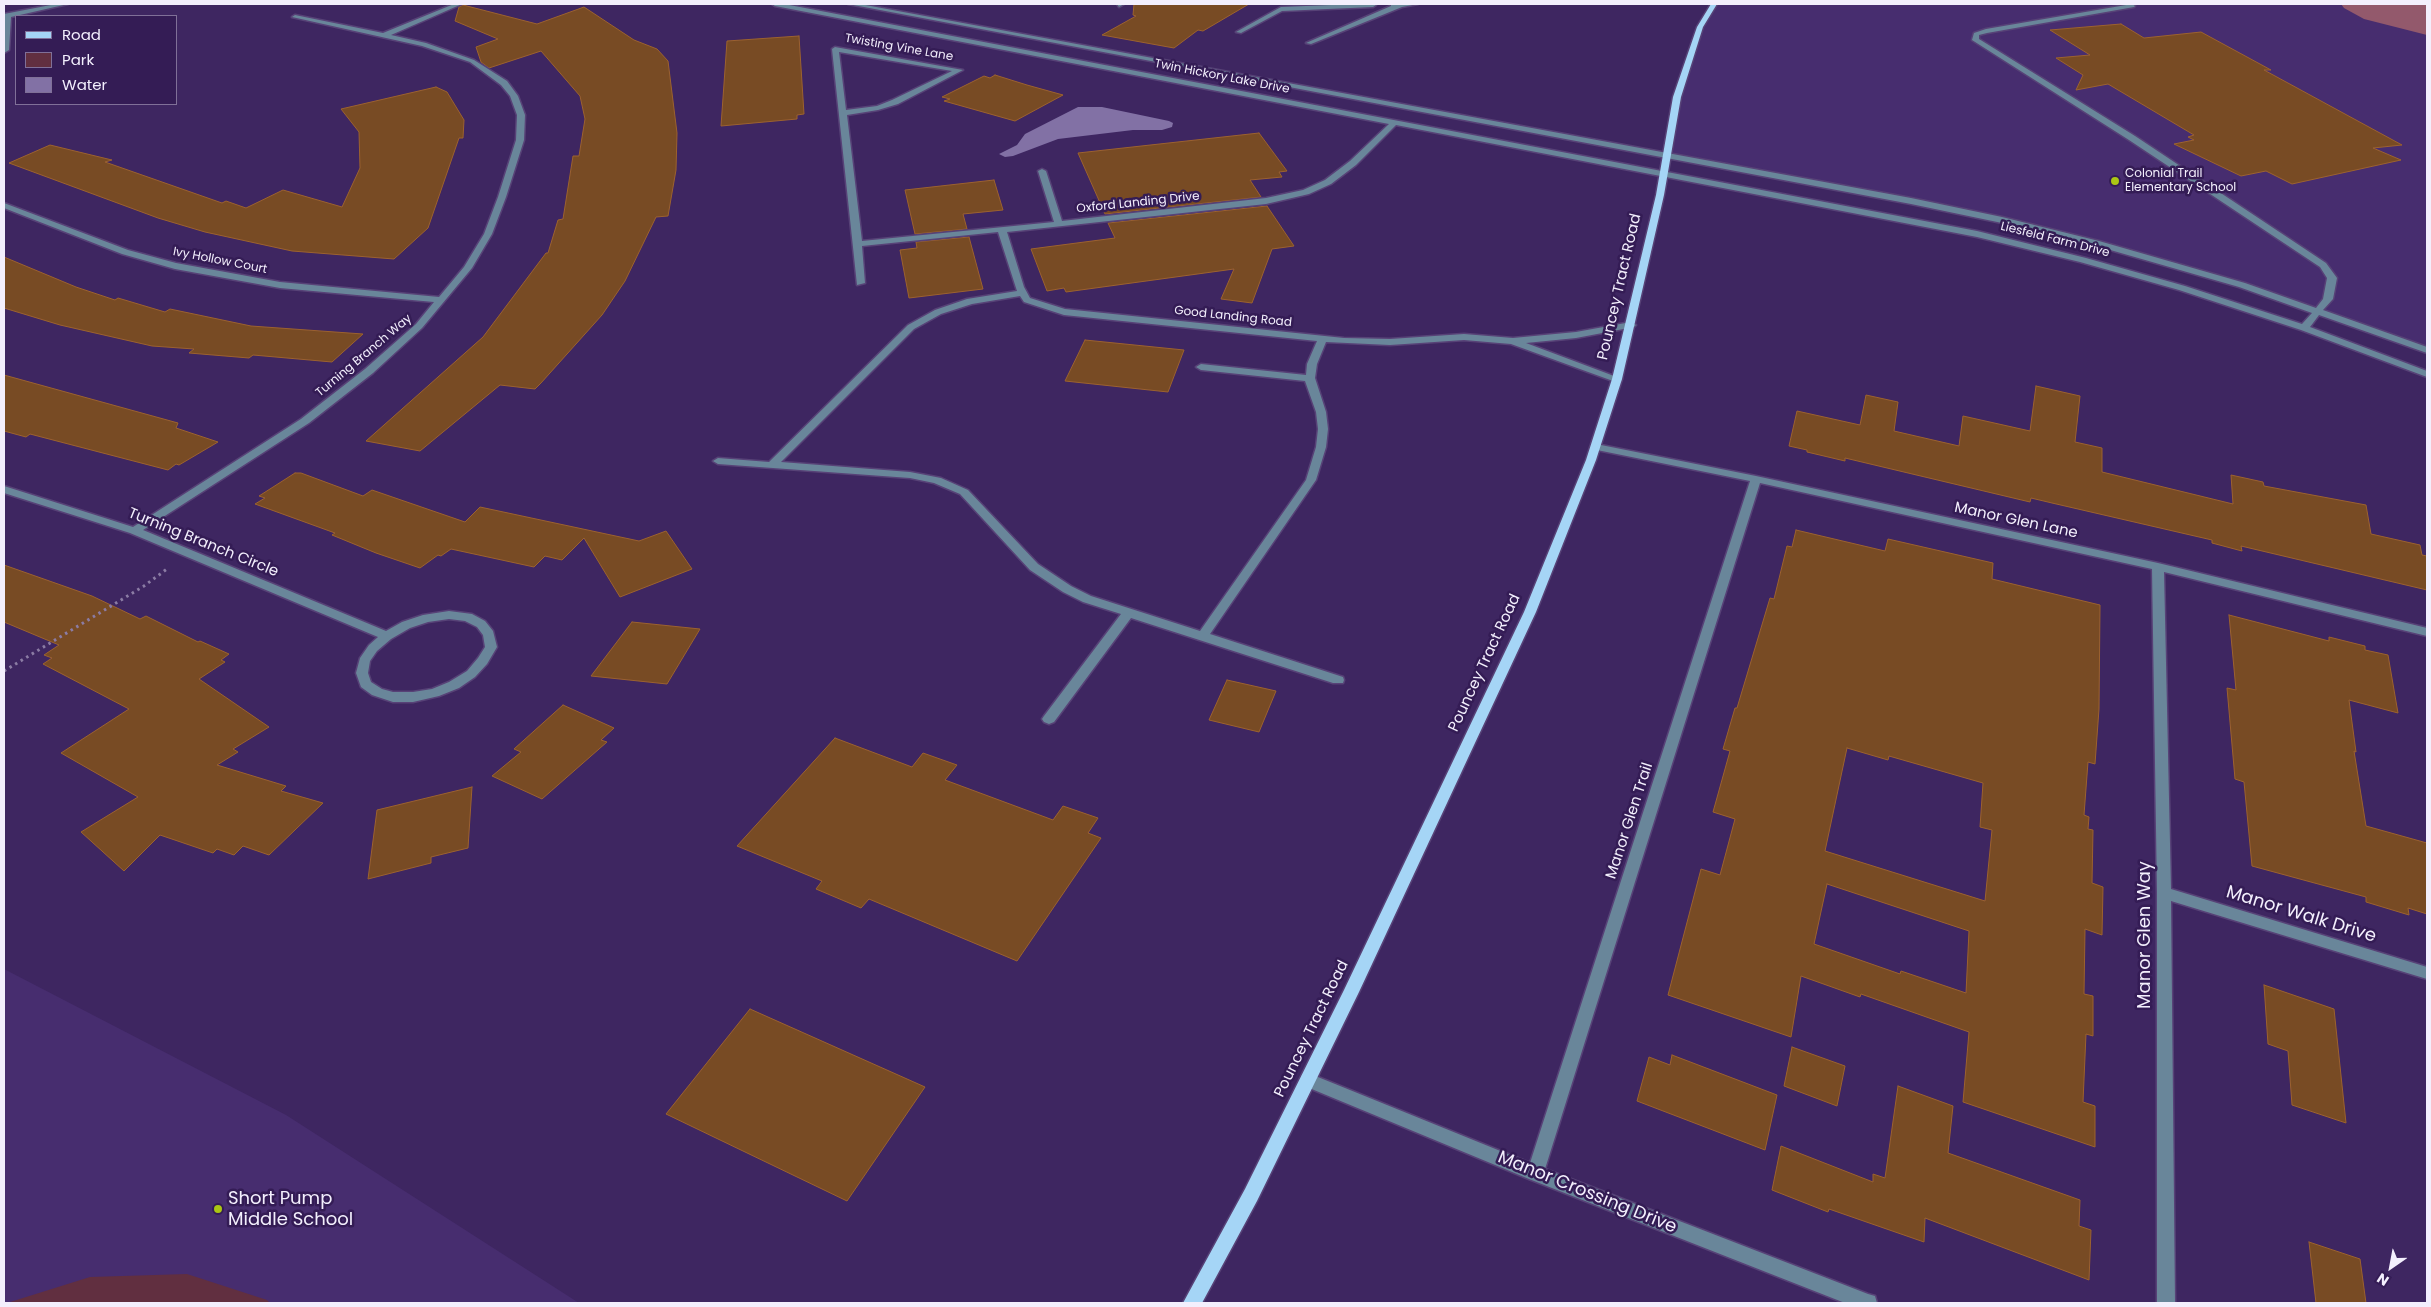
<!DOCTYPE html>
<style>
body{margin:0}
#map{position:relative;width:2431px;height:1307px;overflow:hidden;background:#3e2661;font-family:Poppins,sans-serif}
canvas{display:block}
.frame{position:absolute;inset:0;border:5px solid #f3effd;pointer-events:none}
.legend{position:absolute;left:15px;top:15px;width:162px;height:90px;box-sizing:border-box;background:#341c55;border:1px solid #807098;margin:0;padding:6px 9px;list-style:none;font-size:15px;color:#f3effd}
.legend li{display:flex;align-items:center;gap:10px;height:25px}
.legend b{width:25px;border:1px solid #807098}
.north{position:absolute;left:2366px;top:1242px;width:50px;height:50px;-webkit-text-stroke:4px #341c55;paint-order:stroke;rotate:213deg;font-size:14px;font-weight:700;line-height:20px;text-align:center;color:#f3effd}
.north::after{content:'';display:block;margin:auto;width:18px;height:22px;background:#f3effd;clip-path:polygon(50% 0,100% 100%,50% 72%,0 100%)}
</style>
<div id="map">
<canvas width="2431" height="1307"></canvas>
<div class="frame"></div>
<ul class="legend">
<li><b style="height:6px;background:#a5d5f6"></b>Road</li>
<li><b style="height:14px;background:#612f40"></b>Park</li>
<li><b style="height:14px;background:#8271a5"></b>Water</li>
</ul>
<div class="north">N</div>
</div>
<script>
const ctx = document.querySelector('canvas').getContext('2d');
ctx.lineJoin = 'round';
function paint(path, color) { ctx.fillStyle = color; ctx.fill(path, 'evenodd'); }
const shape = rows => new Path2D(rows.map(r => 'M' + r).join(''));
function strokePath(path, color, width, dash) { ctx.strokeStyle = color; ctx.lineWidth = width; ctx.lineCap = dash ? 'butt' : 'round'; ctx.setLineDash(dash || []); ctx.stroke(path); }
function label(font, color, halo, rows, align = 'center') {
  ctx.font = font + ' Poppins,sans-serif'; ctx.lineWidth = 5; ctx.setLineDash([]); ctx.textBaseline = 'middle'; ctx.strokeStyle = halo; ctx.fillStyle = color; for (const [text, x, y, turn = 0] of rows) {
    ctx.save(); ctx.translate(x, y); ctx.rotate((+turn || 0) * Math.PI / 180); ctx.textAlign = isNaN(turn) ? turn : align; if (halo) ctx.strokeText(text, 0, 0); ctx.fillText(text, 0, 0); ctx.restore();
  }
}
paint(shape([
 [1714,4,2358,4,2427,32,2427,350,2281,298,2039,228,1666,156,1676,109,1704,21],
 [4,969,286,1115,579,1303,4,1303]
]), '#472d6f');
paint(shape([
 [187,1274,267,1300,270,1303,7,1303,90,1277]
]), '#612f40');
paint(shape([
 [2341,4,2427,4,2427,35,2364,19,2344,8]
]), '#93596c');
paint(shape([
 [1078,107,1102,107,1169,121,1173,123,1172,127,1162,130,1133,130,1058,139,1013,156,1005,157,999,154,1017,145,1025,134]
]), '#8271a5');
const building = shape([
 [1134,4,1249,4,1203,31,1198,30,1174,48,1102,35,1136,16,1133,15,1134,4],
 [463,5,537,24,584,7,634,40,657,49,668,61,677,133,676,170,668,216,656,217,625,281,602,315,541,383,535,389,500,385,420,451,366,441,483,337,546,253,548,253,558,220,563,219,573,156,579,156,585,119,580,96,541,51,489,68,481,62,476,47,498,39,455,21,459,7,463,5],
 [2121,24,2144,38,2201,32,2271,70,2264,70,2402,145,2373,148,2401,160,2292,184,2266,171,2241,176,2174,144,2194,140,2188,137,2194,135,2108,84,2076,90,2083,75,2056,58,2090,55,2050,30,2121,24],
 [799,36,804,114,797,115,797,119,721,126,727,41,799,36],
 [995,75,1027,85,1063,95,1015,121,944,101,950,99,942,97,984,76,990,78,995,75],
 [436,87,447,92,464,120,463,138,459,138,428,228,394,259,292,251,205,232,158,218,9,163,50,145,112,160,105,162,222,203,226,201,246,208,283,190,342,207,360,168,359,132,341,109,436,87],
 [1259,133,1287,171,1279,172,1282,177,1250,180,1261,197,1105,214,1078,153,1259,133],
 [994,180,1003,210,963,214,967,229,915,234,905,190,994,180],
 [1267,206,1294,246,1272,249,1252,303,1221,299,1234,269,1066,292,1064,288,1047,291,1031,249,1115,238,1108,223,1267,206],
 [969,237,983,289,909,298,900,250,917,248,916,242,969,237],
 [4,257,76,287,115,300,118,298,165,312,170,309,251,326,363,334,332,362,253,355,249,358,189,353,194,349,152,346,60,325,4,308,4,257],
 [1085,340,1184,350,1168,392,1065,381,1085,340],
 [4,375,178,423,176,428,218,442,179,465,176,464,168,470,30,434,26,437,4,431,4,375],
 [2036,386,2080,396,2075,442,2102,448,2102,472,2233,504,2231,475,2263,482,2264,486,2366,505,2371,534,2420,545,2422,555,2427,556,2427,590,2241,546,2242,551,2212,543,2212,540,2052,503,2031,498,2030,502,1845,458,1845,461,1807,452,1807,450,1789,446,1797,411,1860,425,1866,395,1898,402,1894,431,1959,446,1963,416,2030,431,2036,386],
 [295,473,301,473,363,496,372,490,465,522,480,507,639,541,666,531,692,569,620,597,584,538,562,560,545,556,534,567,451,549,441,556,438,555,420,568,376,553,332,535,335,533,255,504,265,498,259,496,295,473],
 [1796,530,1885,551,1888,539,1993,563,1992,579,2100,605,2099,709,2095,764,2088,762,2084,815,2089,817,2088,829,2093,830,2092,883,2103,887,2102,935,2085,929,2084,994,2093,996,2093,1036,2086,1034,2083,1102,2095,1106,2095,1147,1963,1102,1969,1032,1861,994,1860,997,1801,976,1791,1037,1668,995,1701,869,1720,875,1735,819,1713,812,1730,751,1723,749,1735,708,1737,708,1770,598,1774,599,1787,546,1792,547,1796,530],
 [1847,748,1888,760,1889,756,1983,783,1980,827,1992,830,1985,901,1825,851,1847,748],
 [1827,884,1969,931,1966,993,1901,971,1900,974,1814,944,1827,884],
 [4,565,92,596,140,619,146,616,198,642,200,641,229,654,221,660,225,662,199,679,269,727,233,749,238,752,217,765,286,786,281,791,323,803,269,855,243,846,234,855,217,849,213,853,160,835,124,871,81,832,138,797,61,753,129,709,43,664,52,658,44,655,59,645,4,622,4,565],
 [2229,615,2329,641,2329,637,2365,646,2365,650,2388,655,2398,713,2349,700,2356,752,2354,751,2366,826,2427,843,2427,914,2408,908,2409,915,2366,902,2366,897,2252,866,2244,782,2235,779,2227,688,2236,690,2229,615],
 [632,622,700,629,667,684,591,676,632,622],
 [1227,680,1276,691,1259,732,1209,720,1227,680],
 [563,705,614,728,601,740,607,742,542,799,492,776,521,752,514,749,563,705],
 [835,738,912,767,923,753,957,765,945,780,1053,820,1063,806,1098,818,1088,833,1101,838,1017,961,869,899,861,908,816,889,822,881,737,846,835,738],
 [472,787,468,848,431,857,431,863,368,879,377,810,472,787],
 [2264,985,2334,1009,2346,1123,2292,1105,2288,1051,2268,1044,2264,985],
 [750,1009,925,1087,847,1201,666,1114,750,1009],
 [1792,1047,1845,1066,1837,1106,1784,1086,1792,1047],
 [1672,1055,1777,1095,1765,1150,1637,1101,1649,1057,1670,1065,1672,1055],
 [1898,1086,1953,1106,1948,1153,2080,1200,2079,1226,2091,1230,2089,1280,1925,1218,1924,1242,1829,1209,1828,1212,1772,1190,1781,1146,1873,1182,1873,1174,1885,1178,1898,1086],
 [2309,1242,2360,1259,2366,1303,2316,1303,2309,1242]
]);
paint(building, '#784b24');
strokePath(building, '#9c622f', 1);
const minor = shape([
 [56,4,68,4,11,17,9,50,4,53,4,14,56,4],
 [454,4,462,4,391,35,426,43,474,60,507,81,518,96,525,115,524,140,506,197,492,234,472,268,422,328,373,373,309,423,143,530,386,631,402,622,423,615,449,611,472,614,485,621,493,631,497,647,487,664,475,677,459,688,439,696,413,702,393,702,372,695,361,687,356,673,360,658,369,645,378,637,130,533,4,493,4,486,133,527,301,419,365,369,416,324,434,302,280,288,175,269,122,254,4,208,4,203,128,250,176,263,280,282,439,297,464,267,484,234,498,197,516,140,517,115,510,96,501,85,470,62,422,46,292,17,295,15,383,33,454,4],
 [449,619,465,621,477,627,483,635,485,647,478,658,467,671,449,682,432,689,413,692,393,692,382,689,371,682,368,673,370,661,377,651,391,639,410,628,428,622,449,619],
 [772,4,784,4,1977,231,2086,258,2185,286,2302,324,2312,313,2239,287,2093,245,2002,223,1911,204,848,4,860,4,1911,198,2002,217,2099,241,2245,283,2316,308,2323,299,2327,278,2320,267,2129,140,1972,40,1974,33,1986,29,2132,4,2135,6,2134,7,1987,33,1979,35,1979,39,2135,136,2326,263,2337,278,2333,299,2323,310,2427,347,2427,353,2319,315,2310,327,2427,371,2427,377,2301,330,2179,290,2080,262,1977,237,1396,125,1356,165,1331,184,1309,194,1266,204,1007,232,1024,287,1030,298,1065,309,1344,338,1390,339,1464,334,1513,338,1576,332,1631,322,1636,325,1634,327,1576,338,1526,343,1622,379,1621,381,1613,381,1511,344,1464,340,1390,345,1326,342,1317,364,1315,378,1326,412,1328,429,1326,447,1316,480,1210,634,1343,677,1344,680,1343,683,1333,683,1131,618,1054,722,1049,724,1044,722,1042,719,1044,716,1121,614,1083,602,1063,592,1030,570,960,494,934,483,910,478,718,464,713,461,718,458,769,462,908,325,935,310,967,299,1017,291,998,232,862,246,865,283,857,285,832,49,835,47,963,70,898,104,878,110,847,115,862,241,1054,222,1038,171,1042,169,1046,171,1062,221,1266,198,1303,190,1325,180,1350,161,1389,124,775,6,772,4],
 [839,52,952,71,892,100,877,106,846,110,839,52],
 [1020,296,1024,302,1064,315,1317,341,1307,364,1306,375,1201,364,1196,367,1201,370,1305,381,1316,412,1318,429,1316,447,1306,480,1200,631,1091,596,1071,586,1038,564,968,490,941,478,910,472,781,462,914,329,941,314,972,304,1020,296],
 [1117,4,1124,4,1119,7,1117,4],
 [1356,4,1376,5,1373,7,1282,11,1241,33,1236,32,1281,7,1356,4],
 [1391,4,1418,4,1402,7,1311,44,1306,43,1391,6,1391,4],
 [1596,444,1756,476,2158,563,2427,628,2427,636,2164,572,2171,889,2427,967,2427,979,2171,901,2175,1303,2157,1303,2157,893,2152,569,1760,483,1545,1169,1868,1294,1875,1296,1877,1303,1845,1303,1529,1179,1302,1085,1300,1080,1302,1075,1308,1073,1530,1163,1750,481,1592,449,1591,447,1596,444]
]);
const major = shape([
 [1711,4,1717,4,1703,27,1681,97,1664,195,1622,379,1596,460,1536,612,1359,992,1257,1201,1202,1303,1183,1303,1245,1189,1344,990,1524,612,1586,460,1612,379,1656,195,1673,97,1697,27,1711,4]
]);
strokePath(minor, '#574277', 3);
strokePath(major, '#574277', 3);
strokePath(shape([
 [4,671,144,586,167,569]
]), '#8b7ca4', 3, [2.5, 4]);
paint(minor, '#69869a');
paint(major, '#a5d5f6');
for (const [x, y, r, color] of [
 [2115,181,5,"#abc614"],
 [218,1209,5,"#abc614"]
]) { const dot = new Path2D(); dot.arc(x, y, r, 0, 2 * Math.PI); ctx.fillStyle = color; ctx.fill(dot); strokePath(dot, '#341c55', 2); }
label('12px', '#f3effd', '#341c55', [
 ["Twisting Vine Lane",899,48,10],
 ["Twin Hickory Lake Drive",1222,77,11],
 ["Oxford Landing Drive",1138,203,-6],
 ["Liesfeld Farm Drive",2055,240,14],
 ["Ivy Hollow Court",220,261,11],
 ["Good Landing Road",1233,317,6],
 ["Turning Branch Way",364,356,-40]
]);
label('12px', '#f3effd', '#341c55', [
 ["Colonial Trail",2125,174],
 ["Elementary School",2125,188]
], 'left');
label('15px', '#f3effd', '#341c55', [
 ["Pouncey Tract Road",1620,287,-77],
 ["Manor Glen Lane",2016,521,12],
 ["Turning Branch Circle",203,543,22],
 ["Pouncey Tract Road",1485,663,-65],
 ["Manor Glen Trail",1630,821,-72],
 ["Pouncey Tract Road",1312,1029,-64]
]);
label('18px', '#f3effd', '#341c55', [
 ["Manor Walk Drive",2301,915,17],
 ["Manor Glen Way",2145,935,-90],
 ["Manor Crossing Drive",1587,1193,22]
]);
label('18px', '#f3effd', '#341c55', [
 ["Short Pump",228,1199],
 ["Middle School",228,1220]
], 'left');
</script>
